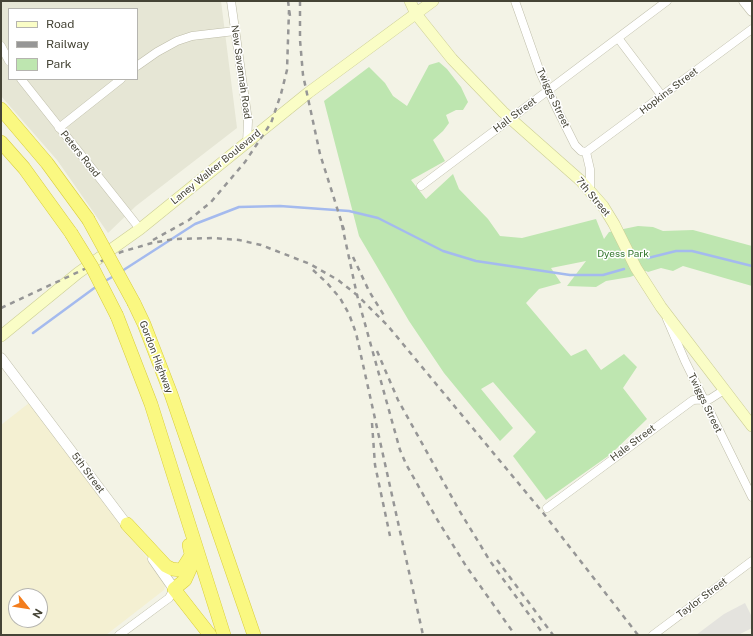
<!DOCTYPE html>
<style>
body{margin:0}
#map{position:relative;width:753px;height:636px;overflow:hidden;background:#f3f3e6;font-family:"Public Sans",sans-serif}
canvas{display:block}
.frame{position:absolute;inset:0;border:2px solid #454436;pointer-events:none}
.legend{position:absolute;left:8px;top:8px;width:130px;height:72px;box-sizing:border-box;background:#fff;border:1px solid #b5b4af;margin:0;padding:5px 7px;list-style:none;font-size:12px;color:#454436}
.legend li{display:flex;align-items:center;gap:8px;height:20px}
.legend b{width:20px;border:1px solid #b5b4af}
.north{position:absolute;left:8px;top:588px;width:40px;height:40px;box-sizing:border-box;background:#fff;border:1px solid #b5b4af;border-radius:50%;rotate:120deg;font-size:11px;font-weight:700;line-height:16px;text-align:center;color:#454436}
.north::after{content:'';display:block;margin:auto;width:14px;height:18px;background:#f37d1d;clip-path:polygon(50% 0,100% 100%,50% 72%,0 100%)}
</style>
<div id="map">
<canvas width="753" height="636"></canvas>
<div class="frame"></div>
<ul class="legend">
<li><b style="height:5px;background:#fafdc6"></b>Road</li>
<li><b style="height:5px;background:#969696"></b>Railway</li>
<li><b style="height:11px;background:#bee6b0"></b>Park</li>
</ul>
<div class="north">N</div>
</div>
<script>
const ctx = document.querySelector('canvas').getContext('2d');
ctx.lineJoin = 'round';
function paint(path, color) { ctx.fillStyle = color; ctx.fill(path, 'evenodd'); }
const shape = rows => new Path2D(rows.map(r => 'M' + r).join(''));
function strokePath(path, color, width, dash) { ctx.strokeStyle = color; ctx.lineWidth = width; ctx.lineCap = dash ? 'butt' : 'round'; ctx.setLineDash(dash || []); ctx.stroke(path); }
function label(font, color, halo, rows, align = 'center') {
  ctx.font = font + ' "Public Sans",sans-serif'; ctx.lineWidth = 3; ctx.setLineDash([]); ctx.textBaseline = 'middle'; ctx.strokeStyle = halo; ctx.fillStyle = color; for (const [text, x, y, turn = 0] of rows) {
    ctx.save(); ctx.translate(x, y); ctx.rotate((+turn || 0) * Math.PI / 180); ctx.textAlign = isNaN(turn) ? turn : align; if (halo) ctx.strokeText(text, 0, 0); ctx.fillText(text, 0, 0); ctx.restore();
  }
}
paint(shape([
 [1,1,221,1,237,128,136,206,108,233,57,160,1,96],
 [9,9,137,9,137,79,9,79]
]), '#e6e6d5');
paint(shape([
 [29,403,166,583,164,590,106,635,1,635,1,425],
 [16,596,40,596,40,620,16,620]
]), '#f4f0d2');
paint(shape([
 [439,62,447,69,461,87,468,102,463,110,456,110,446,115,449,123,443,131,433,140,445,161,411,180,426,199,453,174,459,189,488,219,500,236,522,238,596,219,604,239,609,232,638,226,653,227,663,231,693,230,752,246,752,286,683,266,673,271,661,268,648,272,646,271,630,277,606,281,596,287,567,286,586,261,551,268,561,283,539,289,526,303,571,356,586,349,601,370,624,354,637,367,623,388,647,419,611,454,546,500,513,456,536,432,493,382,481,389,513,428,500,441,444,373,409,321,359,236,324,101,369,67,385,83,393,96,407,106,429,65]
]), '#bee6b0');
paint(shape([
 [745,603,752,617,752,628,738,635,696,635,724,614]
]), '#e4e3de');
strokePath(shape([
 [648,258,676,251,692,251,752,266],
 [122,271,195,224,239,207,280,206,349,211,378,218,443,251,476,261,570,275,603,275,624,269],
 [105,281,114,276],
 [33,333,97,286]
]), '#a4baee', 2.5);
const minor = shape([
 [231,1,248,121,247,143],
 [515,1,540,72,557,109,575,145,581,151,586,152],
 [618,38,662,96],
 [1,46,9,61],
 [137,66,157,52,177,41,192,36,235,31],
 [21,79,140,229],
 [59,128,121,79],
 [586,152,752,29],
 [586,152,590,169,590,190],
 [421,186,667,1],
 [667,319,685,361,752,497],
 [547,508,693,400,710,399,724,390],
 [119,635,169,598,174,589],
 [653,635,752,561]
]);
const tertiary = shape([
 [744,1,752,11],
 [1,358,130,529],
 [153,559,174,589]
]);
const secondary = shape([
 [410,1,416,14,452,59,503,112,581,181,603,206,614,224,636,268,661,307,752,426],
 [1,336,78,273,140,229,308,93,433,1]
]);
const trunk = shape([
 [1,109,47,163,88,219],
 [1,142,24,168,71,233],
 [134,303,144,324,171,394,254,635],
 [117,316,151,404,224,635],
 [127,524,166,566,172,569,180,570,183,568,190,557],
 [189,545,191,554,190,569,185,580,174,589,210,635]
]);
strokePath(minor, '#bebda9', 9);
strokePath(tertiary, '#bebda9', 11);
strokePath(secondary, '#ccce95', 12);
strokePath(trunk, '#d8cd3b', 14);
strokePath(minor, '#fff', 8);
strokePath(tertiary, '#fff', 10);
strokePath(secondary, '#fafdc6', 11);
strokePath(trunk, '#faf881', 13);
strokePath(shape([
 [288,1,290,16],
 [300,1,300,40,303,75,320,154,344,230],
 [342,225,357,295,400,450,406,464,438,521,466,566,515,635],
 [153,240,189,220,211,202,245,162,271,123,281,94,287,70,289,10],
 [353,257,369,291,385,317],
 [313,270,327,283,340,298,349,314,356,333,423,635],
 [1,308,121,252,152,243,174,239,212,238,239,240,261,245,310,264,338,280,357,295,388,326,544,514,638,635],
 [377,351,398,400,459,510,490,561,544,635],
 [372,423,375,465,390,536],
 [497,560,553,635]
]), '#969696', 2.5, [5, 5]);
const trunkBridge = shape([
 [88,219,134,303],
 [71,233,92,267,117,316]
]);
strokePath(trunkBridge, '#d8cd3b', 14, []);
strokePath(trunkBridge, '#faf881', 13);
label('10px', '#454436', '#fff', [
 ["New Savannah Road",241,72,82],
 ["Hopkins Street",669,91,-37],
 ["Twiggs Street",553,98,65],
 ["Hall Street",515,115,-37],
 ["Peters Road",80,154,51],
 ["Laney Walker Boulevard",216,167,-39],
 ["7th Street",593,197,50],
 ["Gordon Highway",156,357,69],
 ["Twiggs Street",705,403,64],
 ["Hale Street",633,443,-37],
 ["5th Street",88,473,53],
 ["Taylor Street",702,598,-37]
]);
label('10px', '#31752b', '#fff', [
 ["Dyess Park",623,254]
]);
</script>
